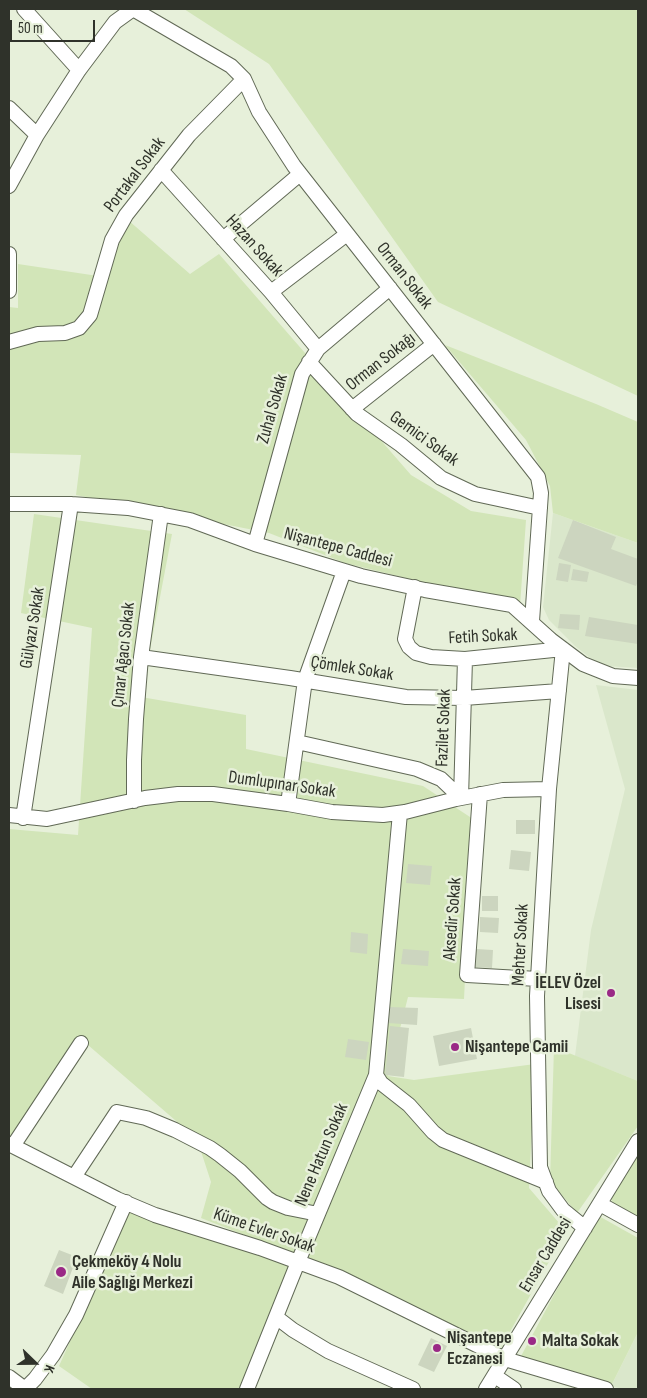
<!DOCTYPE html>
<meta charset="utf-8">
<style>
body{margin:0}
#map{position:relative;width:647px;height:1398px;overflow:hidden;background:#e7f0da;font-family:"Sofia Sans Condensed",sans-serif}
canvas{display:block}
.frame{position:absolute;inset:0;border:10px solid #2f322a;pointer-events:none}
.north{position:absolute;left:10px;top:1338px;width:50px;height:50px;-webkit-text-stroke:4px #e7f0da;paint-order:stroke;rotate:112deg;font-size:14px;font-weight:700;line-height:20px;text-align:center;color:#2f322a}
.north::after{content:'';display:block;margin:auto;width:18px;height:22px;background:#2f322a;clip-path:polygon(50% 0,100% 100%,50% 72%,0 100%)}
.scale{position:absolute;left:10px;top:20px;width:85px;height:22px;box-sizing:border-box;border:2px solid #2f322a;border-top:0;padding-left:6px;font-size:15px;line-height:18px;white-space:nowrap;color:#2f322a;-webkit-text-stroke:4px #e7f0da;paint-order:stroke}
</style>
<div id="map">
<canvas width="647" height="1398"></canvas>
<div class="frame"></div>
<div class="north">K</div>
<div class="scale">50 m</div>
</div>
<script>
const ctx = document.querySelector('canvas').getContext('2d');
ctx.lineJoin = 'round';
function paint(path, color) { ctx.fillStyle = color; ctx.fill(path, 'evenodd'); }
const shape = rows => new Path2D(rows.map(r => 'M' + r).join(''));
function strokePath(path, color, width, dash) { ctx.strokeStyle = color; ctx.lineWidth = width; ctx.lineCap = dash ? 'butt' : 'round'; ctx.setLineDash(dash || []); ctx.stroke(path); }
function label(font, color, halo, rows, align = 'center') {
  ctx.font = font + ' "Sofia Sans Condensed",sans-serif'; ctx.lineWidth = 5; ctx.setLineDash([]); ctx.textBaseline = 'middle'; ctx.strokeStyle = halo; ctx.fillStyle = color; for (const [text, x, y, turn = 0] of rows) {
    ctx.save(); ctx.translate(x, y); ctx.rotate((+turn || 0) * Math.PI / 180); ctx.textAlign = isNaN(turn) ? turn : align; if (halo) ctx.strokeText(text, 0, 0); ctx.fillText(text, 0, 0); ctx.restore();
  }
}
paint(shape([
 [553,513,638,543,638,668,605,666,589,657,575,646,549,620,543,607],
 [596,685,638,690,638,1081,575,1056,591,930,625,789],
 [638,1332,638,1389,623,1389,611,1386]
]), '#dae7cb');
paint(shape([
 [184,9,638,9,638,396,438,302,269,64],
 [128,220,190,274,219,254,411,475,471,511,526,520,520,606,345,563,269,533,76,495,81,455,9,453,9,307,18,308,18,264,98,276],
 [445,345,596,404,638,422,638,543,553,513,550,486,526,440],
 [34,514,172,534,141,697,246,715,246,749,423,786,473,819,464,999,408,997,388,1076,414,1080,535,1064,529,1188,566,1231,501,1348,313,1262,201,1218,211,1182,197,1139,81,1039,14,1140,9,1136,9,829,78,835,92,628,21,613],
 [554,1047,638,1081,638,1126,577,1213,550,1181],
 [638,1154,638,1221,615,1210,610,1195],
 [130,1208,301,1269,254,1389,92,1389,59,1366],
 [597,1215,638,1238,638,1332,611,1386,520,1358]
]), '#d2e5b8');
paint(shape([
 [573,520,616,537,611,549,638,559,638,581,636,586,558,558],
 [559,563,571,565,568,582,556,580],
 [573,569,589,572,587,582,571,580],
 [560,614,580,615,579,630,558,628],
 [589,617,638,625,638,644,585,636],
 [516,820,535,820,535,834,516,834],
 [511,850,531,852,529,871,509,869],
 [408,864,432,866,430,885,406,883],
 [482,896,498,896,498,911,482,911],
 [480,917,499,918,498,933,480,932],
 [351,932,368,934,367,954,350,952],
 [403,949,429,951,428,966,401,964],
 [476,949,493,950,492,968,475,967],
 [389,1007,418,1008,417,1025,388,1023],
 [390,1026,409,1028,404,1077,385,1075],
 [471,1028,477,1059,439,1066,433,1036],
 [348,1039,369,1042,366,1060,345,1057],
 [59,1250,77,1257,63,1294,44,1286],
 [431,1338,447,1346,434,1372,418,1365]
]), '#ccd5bf');
const minor = shape([
 [24,9,79,70],
 [133,9,231,66,244,79,259,112,294,166,538,477,541,493,532,621],
 [9,108,37,135],
 [161,170,271,292,318,349],
 [9,186,37,135,79,70,115,22,133,9],
 [223,239,300,174],
 [9,254,9,291],
 [271,292,347,234],
 [9,342,38,334,65,333,79,328,90,315,112,240,126,215,189,135,244,79],
 [309,362,357,414,401,445,441,478,475,494,540,508],
 [352,409,434,344],
 [9,504,71,504,128,508,190,520,255,544,361,576,425,590,512,605,551,640,583,664,613,676,638,678],
 [255,544,302,374,318,349,390,288],
 [415,587,405,639,409,647,416,653,431,657,465,659,563,649,549,789,537,996,540,1167,549,1191,563,1210,585,1228],
 [141,657,290,678,406,697,464,698,559,691],
 [297,742,417,769,441,779,461,798],
 [480,794,467,975,538,979],
 [461,798,465,659],
 [134,801,134,760,136,719,141,657,161,514],
 [288,804,305,680,344,571],
 [400,813,376,1075,381,1083,409,1105,433,1132,443,1140,546,1182],
 [9,815,47,819,145,798,178,794,213,794,288,804,332,812,383,815,405,812,456,799,503,790,549,789],
 [23,818,71,504],
 [9,1144,117,1199,155,1215,260,1248,339,1277,505,1359,606,1389],
 [13,1146,81,1043],
 [74,1177,117,1112,146,1118,175,1130,210,1148,220,1155,240,1171,267,1198,273,1202,288,1208,318,1214],
 [600,1204,638,1225],
 [276,1317,293,1330,328,1351,413,1389],
 [495,1376,514,1389],
 [9,1377,25,1389],
 [25,1389,35,1379,53,1355,76,1315,126,1202],
 [247,1389,298,1262,376,1075],
 [486,1389,638,1141]
]);
strokePath(minor, '#616956', 16);
strokePath(minor, '#fff', 14);
for (const [x, y, r, color] of [
 [611,993,5,"#9a2986"],
 [455,1047,5,"#9a2986"],
 [61,1272,6,"#9a2986"],
 [532,1341,5,"#9a2986"],
 [437,1348,5,"#9a2986"]
]) { const dot = new Path2D(); dot.arc(x, y, r, 0, 2 * Math.PI); ctx.fillStyle = color; ctx.fill(dot); strokePath(dot, '#e7f0da', 2); }
label('18px', '#2f322a', '#e7f0da', [
 ["Portakal Sokak",135,175,-53],
 ["Hazan Sokak",254,246,48],
 ["Orman Sokak",404,276,52],
 ["Orman Sokağı",381,362,-38],
 ["Zuhal Sokak",273,409,-74],
 ["Gemici Sokak",424,439,36],
 ["Nişantepe Caddesi",338,548,15],
 ["Gülyazı Sokak",33,628,-81],
 ["Fetih Sokak",483,637,-3],
 ["Çınar Ağacı Sokak",124,655,-84],
 ["Çömlek Sokak",352,669,9],
 ["Fazilet Sokak",444,728,-88],
 ["Dumlupınar Sokak",282,785,8],
 ["Aksedir Sokak",453,919,-86],
 ["Mehter Sokak",521,945,-87],
 ["Nene Hatun Sokak",322,1155,-67],
 ["Küme Evler Sokak",264,1231,19],
 ["Ensar Caddesi",546,1255,-59]
]);
label('bold 18px', '#2f322a', '#e7f0da', [
 ["İELEV Özel",601,983,"right"],
 ["Lisesi",601,1004,"right"],
 ["Nişantepe Camii",465,1047],
 ["Çekmeköy 4 Nolu",72,1262],
 ["Aile Sağlığı Merkezi",72,1283],
 ["Nişantepe",447,1338],
 ["Eczanesi",447,1359],
 ["Malta Sokak",542,1341]
], 'left');
</script>
